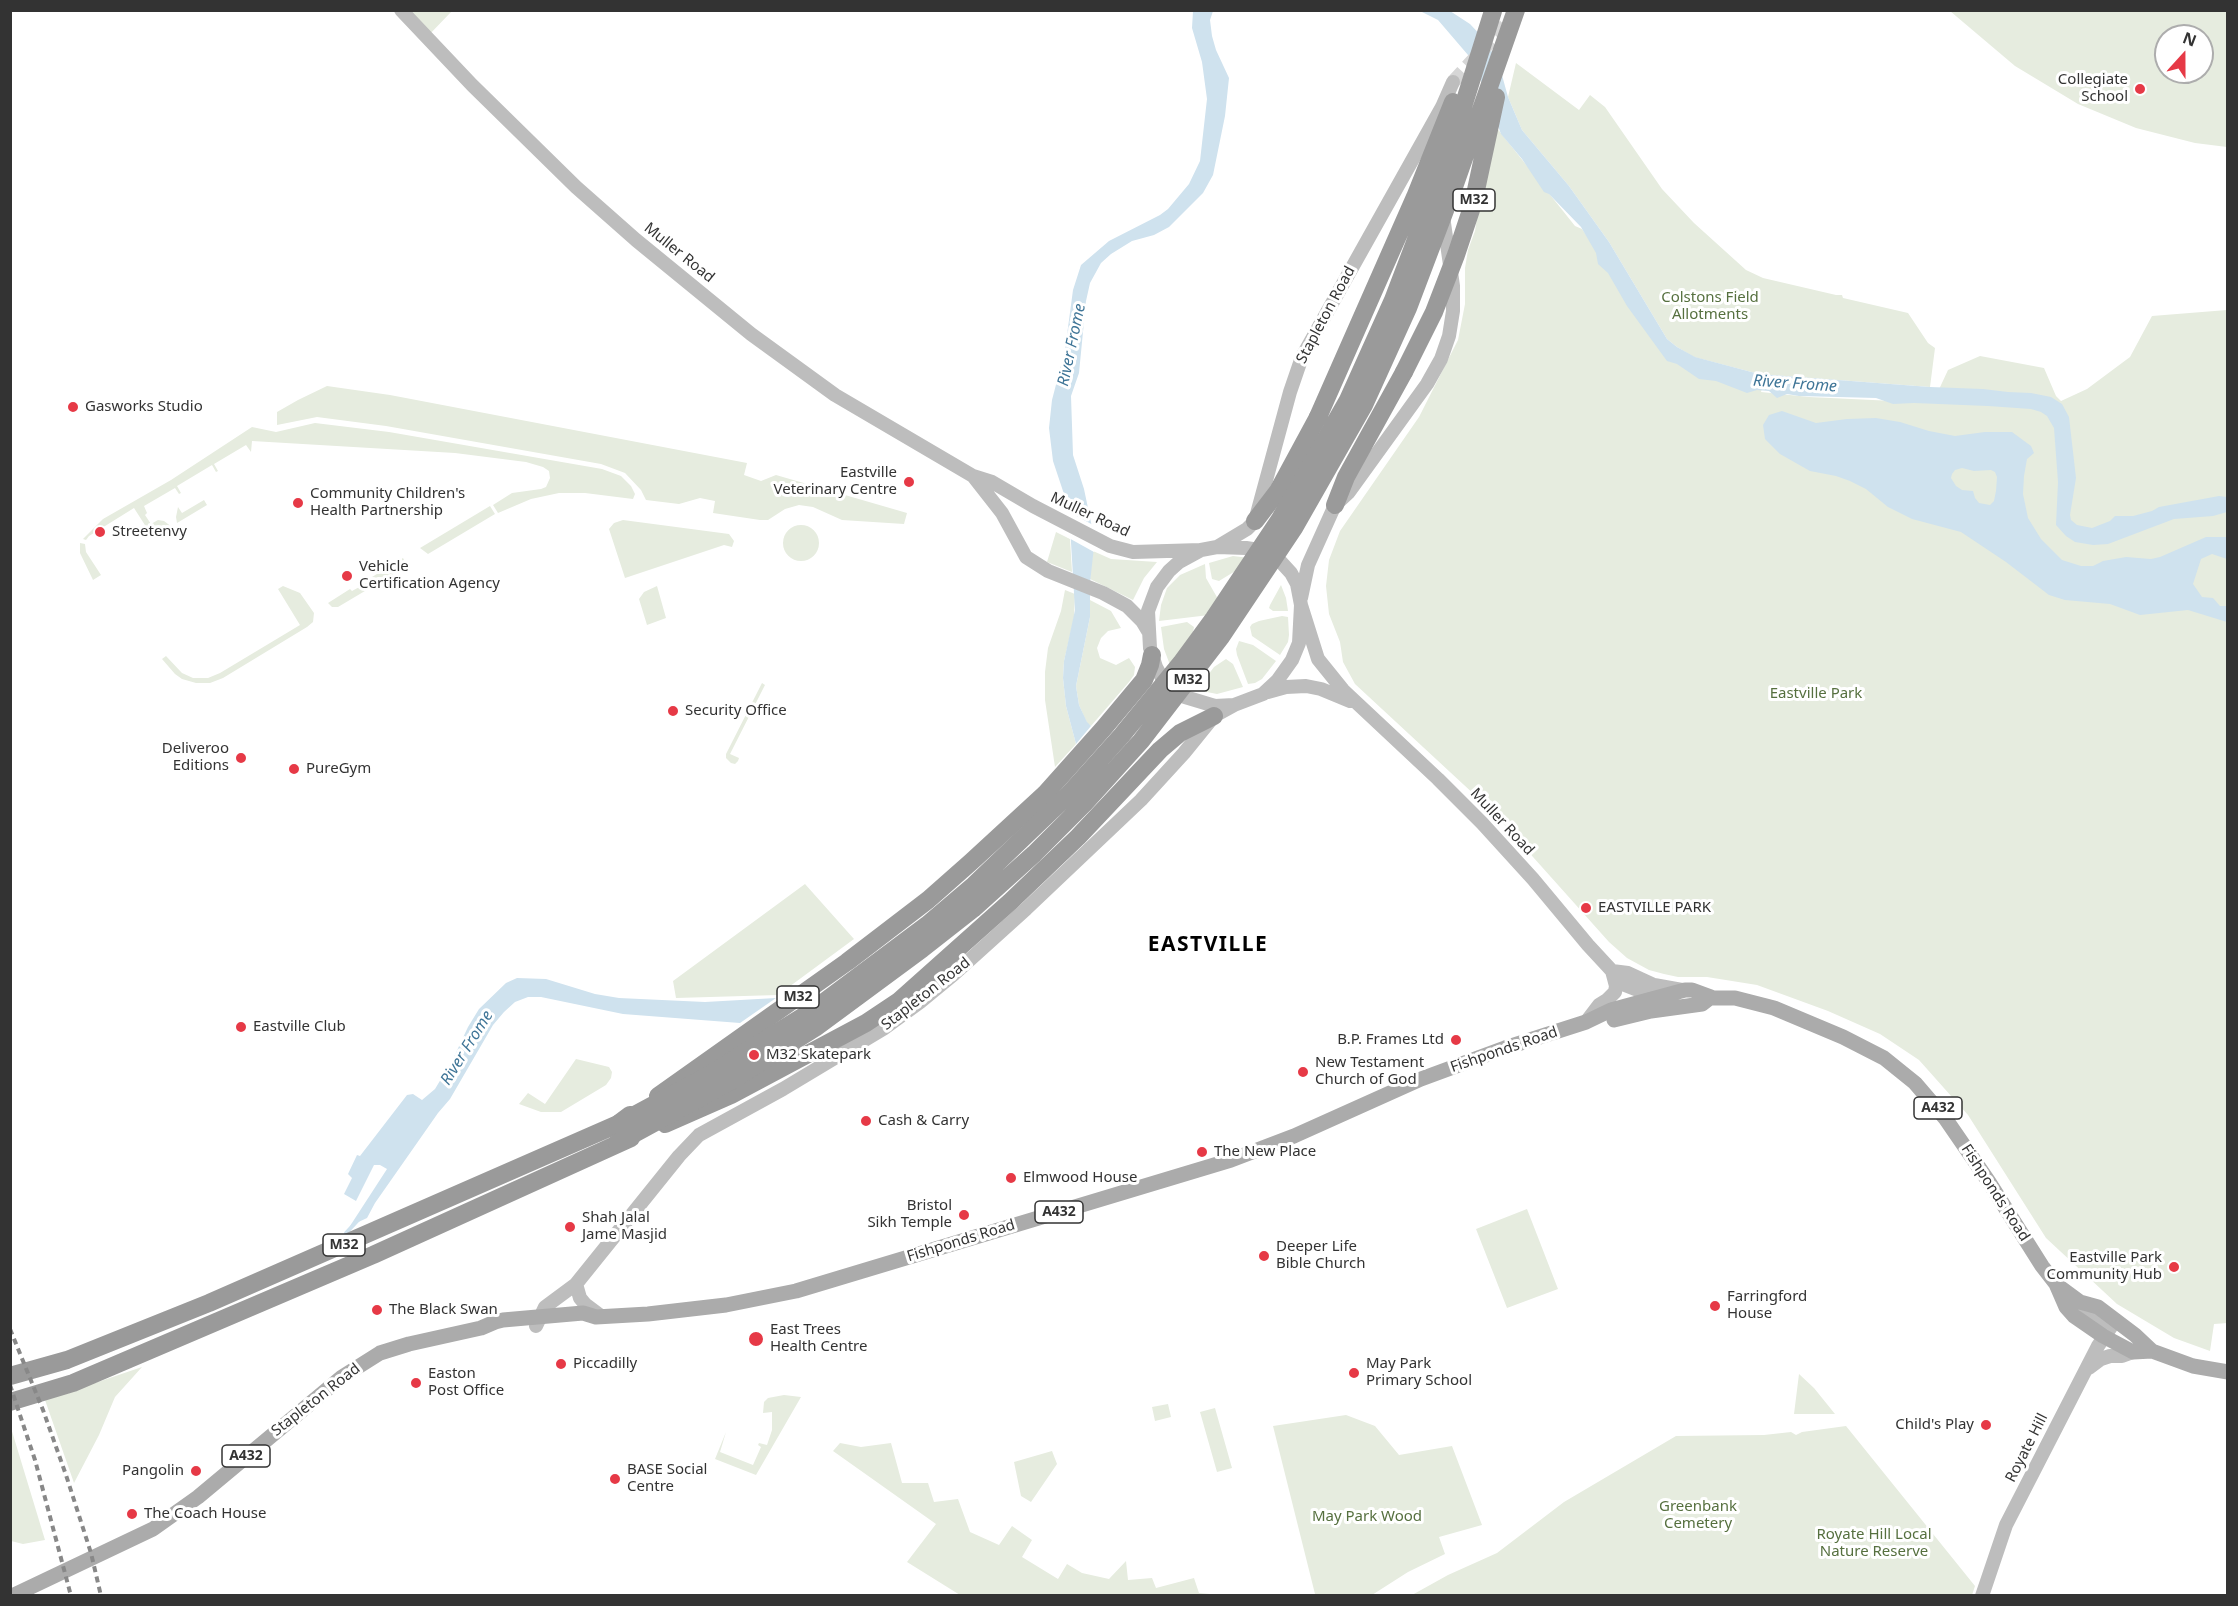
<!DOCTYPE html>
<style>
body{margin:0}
#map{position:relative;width:2238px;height:1606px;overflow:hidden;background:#fff;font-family:"Noto Sans",sans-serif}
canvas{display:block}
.frame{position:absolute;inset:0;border:12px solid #333;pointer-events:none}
.north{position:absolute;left:2154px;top:24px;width:60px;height:60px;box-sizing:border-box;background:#fff;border:2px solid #adadad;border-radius:50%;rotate:21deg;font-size:16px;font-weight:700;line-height:24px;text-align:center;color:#333}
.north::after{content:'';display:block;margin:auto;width:21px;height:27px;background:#e63946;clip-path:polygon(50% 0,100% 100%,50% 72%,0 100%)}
</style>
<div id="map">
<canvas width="2238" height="1606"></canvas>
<div class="frame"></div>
<div class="north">N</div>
</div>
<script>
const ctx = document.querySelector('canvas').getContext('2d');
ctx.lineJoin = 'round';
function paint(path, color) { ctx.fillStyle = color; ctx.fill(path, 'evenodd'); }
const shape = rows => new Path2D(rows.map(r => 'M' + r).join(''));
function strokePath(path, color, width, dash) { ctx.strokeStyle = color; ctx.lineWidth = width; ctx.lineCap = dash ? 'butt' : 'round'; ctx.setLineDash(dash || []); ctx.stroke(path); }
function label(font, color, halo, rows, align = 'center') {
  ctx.font = font + ' "Noto Sans",sans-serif'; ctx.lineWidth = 6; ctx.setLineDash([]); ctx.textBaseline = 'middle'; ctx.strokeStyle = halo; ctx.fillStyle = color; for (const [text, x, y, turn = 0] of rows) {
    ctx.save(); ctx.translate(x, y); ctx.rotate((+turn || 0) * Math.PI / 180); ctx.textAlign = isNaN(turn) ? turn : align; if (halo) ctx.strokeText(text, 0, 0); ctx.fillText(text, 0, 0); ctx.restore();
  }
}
paint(shape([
 [406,11,452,11,427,37],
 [1950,11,2227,11,2227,147,2195,143,2136,128,2078,104,2015,66],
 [2166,36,2202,36,2202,72,2166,72],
 [1516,63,1579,110,1590,95,1605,107,1662,189,1694,223,1746,270,1763,278,1836,295,1842,295,1843,298,1908,313,1928,343,1935,348,1930,387,1759,374,1694,357,1677,347,1667,339,1609,242,1569,186,1522,130,1508,97],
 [1496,127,1575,226,1582,229,1660,342,1762,388,1761,392,1809,397,1936,403,1935,398,1948,370,1980,356,2044,368,2056,396,2061,401,2087,389,2130,357,2152,316,2227,310,2228,1323,2214,1324,2210,1351,2174,1338,2117,1304,2046,1238,1968,1115,1919,1060,1880,1034,1828,1011,1757,985,1707,977,1678,977,1664,974,1649,970,1627,958,1609,942,1491,810,1355,684,1343,662,1340,642,1329,614,1326,586,1329,560,1340,531,1419,417,1458,340,1465,304,1465,268,1468,250,1475,231,1483,176],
 [327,386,390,395,747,463,744,475,761,481,776,475,907,513,904,524,842,520,813,507,799,505,785,509,768,520,760,520,713,513,715,501,700,498,679,504,646,500,641,490,625,473,601,464,386,426,317,417,277,425,277,412,298,400],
 [315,423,389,432,602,469,621,476,631,486,635,494,633,499,585,493,559,493,531,499,498,513,493,505,512,493,541,489,546,487,550,478,549,471,543,467,526,462,455,453,252,441,251,452,246,445,214,464,218,471,216,472,212,465,177,486,181,493,179,494,175,488,144,506,147,513,145,515,151,524,158,520,164,521,172,527,166,530,162,526,150,533,134,508,89,536,86,540,83,539,103,519,171,480,252,427,276,432],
 [204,500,207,505,177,523,176,517,178,507,182,513],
 [490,506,495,514,428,554,420,548],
 [623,520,729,534,734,541,732,547,724,545,625,578,609,529,614,523],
 '783 543a18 18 0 1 1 36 0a18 18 0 1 1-36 0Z',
 [1056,532,1070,539,1072,572,1047,562],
 [80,543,85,544,86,552,101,575,93,580,80,553],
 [1093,551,1111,559,1157,562,1144,578,1133,600,1090,579],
 [1233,556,1249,558,1237,570,1219,581,1212,579,1209,563],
 [403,558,407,566,338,607,332,607,328,603,350,589,352,591,363,585,373,579,372,577],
 [1205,564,1206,578,1226,613,1159,621,1161,605,1167,588,1180,575],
 [1281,585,1286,598,1288,611,1273,611,1269,608,1270,605],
 [283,586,300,593,314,613,313,622,307,627,223,678,210,683,196,683,182,679,175,674,162,659,166,656,182,673,193,678,208,678,220,673,300,625,278,589],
 [657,586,666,618,647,625,639,599,644,592],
 [1065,590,1075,594,1074,618,1064,661,1063,678,1066,706,1076,744,1055,767,1045,700,1045,672,1048,648,1061,611],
 [1090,600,1111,611,1121,628,1108,631,1101,638,1097,648,1100,658,1116,665,1129,658,1135,667,1134,675,1129,682,1091,726,1087,723,1079,705,1076,686,1090,617],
 [1282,616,1288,617,1289,635,1288,642,1280,655,1252,636,1250,627,1252,624,1259,621],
 [1187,622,1194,627,1193,632,1170,665,1164,649,1161,627],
 [1239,641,1253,645,1276,661,1262,679,1255,683,1248,684,1237,655,1236,649],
 [1226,659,1233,664,1243,687,1217,694,1197,690,1214,667],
 [762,683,765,685,730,754,739,758,738,761,735,764,731,763,726,758,726,754],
 [805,884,854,939,778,995,676,998,673,981],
 [576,1059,609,1067,612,1072,611,1078,606,1085,561,1112,541,1112,519,1104,528,1093,545,1104],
 [1527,1209,1558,1289,1507,1308,1476,1229],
 [142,1367,115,1397,99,1435,74,1483,45,1400],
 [1799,1374,1814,1388,1835,1414,1794,1414],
 [784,1395,801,1397,756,1475,715,1459,726,1432,720,1452,753,1465,761,1447,758,1445,759,1443,767,1445,772,1430,772,1412,763,1413,764,1402,768,1398],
 [1168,1404,1171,1417,1155,1421,1152,1407],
 [1215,1408,1232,1468,1217,1472,1200,1412],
 [1346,1415,1375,1426,1399,1455,1452,1446,1482,1525,1439,1537,1445,1554,1408,1572,1372,1595,1295,1595,1315,1594,1273,1426],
 [1846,1426,1975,1586,1972,1595,1412,1595,1448,1575,1497,1553,1564,1502,1676,1436,1764,1435,1791,1432,1796,1435,1802,1432],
 [10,1428,11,1428,45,1540,23,1544,11,1541],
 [840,1443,861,1447,891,1443,902,1483,928,1483,934,1502,958,1499,970,1532,999,1545,1012,1526,1032,1540,1022,1557,1058,1579,1067,1564,1082,1573,1109,1579,1126,1561,1128,1580,1152,1578,1156,1588,1194,1578,1199,1593,1221,1595,960,1595,907,1562,936,1524,833,1451],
 [1052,1451,1057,1464,1031,1502,1021,1496,1014,1462]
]), '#e6ecdf');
paint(shape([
 [1193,11,1213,11,1210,20,1212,36,1216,50,1229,78,1225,116,1213,175,1203,193,1169,227,1154,235,1132,241,1111,254,1101,263,1090,283,1086,301,1079,373,1071,396,1073,455,1084,489,1093,532,1094,547,1090,583,1090,617,1076,686,1079,705,1087,722,1091,726,1076,744,1066,706,1063,678,1064,661,1075,610,1069,509,1053,461,1049,428,1052,400,1065,350,1073,290,1081,265,1109,241,1160,215,1168,209,1189,184,1200,161,1207,99,1202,62,1192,28],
 [1420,11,1450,11,1470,24,1487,42,1500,68,1508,97,1522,130,1569,186,1609,242,1667,339,1677,347,1695,357,1759,374,1930,387,1983,389,2008,392,2031,393,2051,397,2062,404,2069,417,2076,478,2070,515,2071,520,2077,525,2092,528,2110,521,2115,516,2133,516,2152,511,2159,507,2219,496,2227,497,2227,512,2213,516,2174,519,2108,544,2093,545,2075,542,2066,536,2056,525,2058,482,2054,428,2047,416,2041,412,2031,409,1988,406,1914,403,1893,404,1876,398,1799,396,1787,394,1777,398,1769,391,1757,390,1747,393,1716,381,1699,379,1677,364,1667,361,1627,306,1608,273,1598,264,1596,253,1581,227,1549,194,1544,192,1522,159,1501,134,1479,76,1468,55,1438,20],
 [1782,411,1816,423,1847,419,1876,418,1900,422,1929,431,1955,436,1985,432,2012,432,2031,446,2034,453,2027,459,2024,476,2023,494,2028,518,2041,539,2062,560,2081,566,2093,566,2103,561,2126,557,2151,559,2160,557,2206,537,2227,537,2227,559,2212,554,2201,559,2193,584,2202,597,2213,598,2220,606,2227,606,2227,622,2188,610,2140,615,2110,604,2065,600,2049,595,2006,562,1961,532,1912,519,1888,507,1866,489,1850,481,1836,476,1810,471,1780,454,1765,439,1763,425,1769,415],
 [1962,468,1974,471,1991,470,1995,472,1997,477,1996,491,1994,501,1990,505,1979,503,1975,498,1973,491,1962,490,1956,486,1951,478,1952,474,1955,470],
 [517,978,546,979,595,994,619,998,705,1002,776,998,740,1023,623,1014,541,997,528,997,515,1002,504,1012,493,1025,450,1099,438,1113,375,1203,367,1218,350,1226,387,1169,380,1165,374,1165,356,1201,344,1194,352,1178,348,1174,357,1155,360,1156,407,1095,413,1094,422,1100,435,1089,453,1059,468,1027,479,1009,506,983]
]), '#cfe2ee');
paint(shape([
 [1067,511,1095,526,1097,547,1094,552,1067,537]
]), '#fff');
strokePath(shape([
 [346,1233,359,1219]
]), '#cfe2ee', 4);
strokePath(shape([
 [1453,82,1512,18]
]), '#d6d6d6', 14, [14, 7]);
strokePath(shape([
 [401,10,472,85,576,187,636,240,751,334,835,395,973,476,992,482,1033,506,1110,546,1133,552,1201,550],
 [973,476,1002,513,1026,557,1048,571,1103,593,1127,606,1142,621,1148,631],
 [1217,547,1247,529,1255,521,1290,392,1302,357,1442,107,1453,82],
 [1217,547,1246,548,1259,550,1280,561,1291,573,1297,584,1301,605,1299,643,1292,660,1277,681,1263,694,1234,705,1215,706,1185,697,1162,678,1156,667,1150,648,1148,611,1157,587,1169,571,1179,562,1201,550,1217,547],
 [1301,598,1308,565,1335,505,1349,492,1427,384,1441,359,1449,336,1453,311,1453,286,1443,216],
 [1301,605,1318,659,1343,690,1438,779,1482,823,1533,879,1588,945,1625,985,1658,998],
 [1268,692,1286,687,1306,686,1321,689,1350,701],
 [1612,971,1628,973,1654,985,1682,990],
 [1586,1022,1599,1005,1607,1000,1615,992,1616,986,1612,971],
 [576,1284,580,1298,585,1304,601,1316],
 [2080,1302,2100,1321,2105,1333],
 [536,1326,545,1307,576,1284,679,1156,699,1135,783,1089,883,1029,920,1002,954,974,1026,909,1141,800,1184,753,1214,716,1234,705],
 [2089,1368,2101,1359,2110,1356,2122,1356,2133,1352],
 [1982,1596,2006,1525,2098,1346,2115,1321]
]), '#bdbdbd', 14);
strokePath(shape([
 [1702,998,1735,998,1774,1008,1843,1037,1884,1058,1915,1083,1945,1118,1989,1182,2042,1266,2056,1284,2066,1307,2074,1316,2103,1336,2133,1352,2152,1351,2193,1366,2228,1372],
 [1614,1020,1651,1011,1702,1004,1711,997],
 [2057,1285,2080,1302,2098,1307,2135,1335,2152,1351],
 [12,1596,153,1529,198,1497,342,1377,380,1353,409,1344,481,1328,495,1322,503,1320,583,1313,596,1317,648,1314,726,1305,796,1291,1231,1160,1294,1136,1421,1079,1505,1048,1586,1022,1611,1010,1685,990,1692,990,1711,997]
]), '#ababab', 15);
strokePath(shape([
 [1335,505,1346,477,1404,372],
 [1255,521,1278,491,1318,417],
 [658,1096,847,962,928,900,971,862,1045,794,1103,729,1144,680,1150,665,1152,655],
 [665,1124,731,1095,866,1023,899,1001,1010,902,1078,837,1160,750,1180,733,1214,716],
 [10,1376,67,1360,209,1303,618,1124,630,1115],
 [10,1402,73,1383,373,1255,631,1138]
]), '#9a9a9a', 18);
strokePath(shape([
 [10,1329,43,1410,66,1475,91,1553,101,1596],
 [10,1385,35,1460,71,1596]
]), '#888', 4, [6, 4.5]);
strokePath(shape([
 [1404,372,1434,312,1456,255,1473,204,1496,97],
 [1318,417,1415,197,1453,102],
 [618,1124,709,1075,812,1011,927,925,974,885,1069,794,1122,735,1181,663,1214,618,1280,519,1348,400,1393,300,1446,161,1493,11],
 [617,1143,731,1081,815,1028,922,949,973,909,1034,854,1084,804,1141,741,1221,637,1294,528,1364,405,1408,308,1455,184,1516,10]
]), '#9a9a9a', 18);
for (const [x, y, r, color] of [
 [2140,89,6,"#e63946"],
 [73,407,6,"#e63946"],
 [909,482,6,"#e63946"],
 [298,503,6,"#e63946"],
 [100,532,6,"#e63946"],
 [347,576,6,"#e63946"],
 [673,711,6,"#e63946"],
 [241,758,6,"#e63946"],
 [294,769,6,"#e63946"],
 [1586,908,6,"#e63946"],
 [241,1027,6,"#e63946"],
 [1456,1040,6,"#e63946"],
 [754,1055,6,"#e63946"],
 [1303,1072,6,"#e63946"],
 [866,1121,6,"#e63946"],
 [1202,1152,6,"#e63946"],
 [1011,1178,6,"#e63946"],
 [964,1215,6,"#e63946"],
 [570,1227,6,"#e63946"],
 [1264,1256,6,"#e63946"],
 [2174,1267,6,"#e63946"],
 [1715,1306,6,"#e63946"],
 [377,1310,6,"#e63946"],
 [756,1339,8,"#e63946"],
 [561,1364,6,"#e63946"],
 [1354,1373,6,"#e63946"],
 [416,1383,6,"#e63946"],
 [1986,1425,6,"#e63946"],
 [196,1471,6,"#e63946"],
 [615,1479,6,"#e63946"],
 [132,1514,6,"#e63946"]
]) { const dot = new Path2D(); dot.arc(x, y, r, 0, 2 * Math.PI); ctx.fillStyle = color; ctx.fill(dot); strokePath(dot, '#fff', 2); }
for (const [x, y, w] of [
 [1474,200,42],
 [1188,680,42],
 [798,997,42],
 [1938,1108,48],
 [1059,1212,48],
 [344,1245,42],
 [246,1456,48]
]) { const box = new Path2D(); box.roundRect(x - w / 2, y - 11, w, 22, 4.5); ctx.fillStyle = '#fff'; ctx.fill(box); strokePath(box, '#333', 1.5); }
label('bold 14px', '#333', null, [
 ["M32",1474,200],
 ["M32",1188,680],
 ["M32",798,997],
 ["A432",1938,1108],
 ["A432",1059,1212],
 ["M32",344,1245],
 ["A432",246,1456]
]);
label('15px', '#333', '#fff', [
 ["Collegiate",2128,80,"right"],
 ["School",2128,97,"right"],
 ["Gasworks Studio",85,407],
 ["Eastville",897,473,"right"],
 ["Veterinary Centre",897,490,"right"],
 ["Community Children's",310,494],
 ["Health Partnership",310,511],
 ["Streetenvy",112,532],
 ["Vehicle",359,567],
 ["Certification Agency",359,584],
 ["Security Office",685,711],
 ["Deliveroo",229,749,"right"],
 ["Editions",229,766,"right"],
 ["PureGym",306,769],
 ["EASTVILLE PARK",1598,908],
 ["Eastville Club",253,1027],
 ["B.P. Frames Ltd",1444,1040,"right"],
 ["M32 Skatepark",766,1055],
 ["New Testament",1315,1063],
 ["Church of God",1315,1080],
 ["Cash & Carry",878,1121],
 ["The New Place",1214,1152],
 ["Elmwood House",1023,1178],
 ["Bristol",952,1206,"right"],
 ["Sikh Temple",952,1223,"right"],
 ["Shah Jalal",582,1218],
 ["Jame Masjid",582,1235],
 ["Deeper Life",1276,1247],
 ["Bible Church",1276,1264],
 ["Eastville Park",2162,1258,"right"],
 ["Community Hub",2162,1275,"right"],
 ["Farringford",1727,1297],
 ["House",1727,1314],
 ["The Black Swan",389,1310],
 ["East Trees",770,1330],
 ["Health Centre",770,1347],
 ["Piccadilly",573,1364],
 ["May Park",1366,1364],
 ["Primary School",1366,1381],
 ["Easton",428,1374],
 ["Post Office",428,1391],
 ["Child's Play",1974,1425,"right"],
 ["BASE Social",627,1470],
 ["Centre",627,1487],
 ["Pangolin",184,1471,"right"],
 ["The Coach House",144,1514]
], 'left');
label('15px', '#333', '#fff', [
 ["Muller Road",679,253,39],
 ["Stapleton Road",1326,315,-62],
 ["Muller Road",1090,515,25],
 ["Muller Road",1502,822,47],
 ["Stapleton Road",926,994,-38],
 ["Fishponds Road",1504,1050,-19],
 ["Fishponds Road",1995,1193,57],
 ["Fishponds Road",961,1241,-17],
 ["Stapleton Road",316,1400,-38],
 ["Royate Hill",2027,1448,-63]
]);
label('15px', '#56703f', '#fff', [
 ["Colstons Field",1710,298],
 ["Allotments",1710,315],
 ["Eastville Park",1816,694],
 ["Greenbank",1698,1507],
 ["Cemetery",1698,1524],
 ["May Park Wood",1367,1517],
 ["Royate Hill Local",1874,1535],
 ["Nature Reserve",1874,1552]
]);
label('italic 16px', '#3f7597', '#fff', [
 ["River Frome",1072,345,-78],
 ["River Frome",1795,384,4],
 ["River Frome",467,1048,-58]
]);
ctx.letterSpacing = '1.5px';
label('bold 21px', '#000', '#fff', [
 ["EASTVILLE",1208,945]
]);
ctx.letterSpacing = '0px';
</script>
